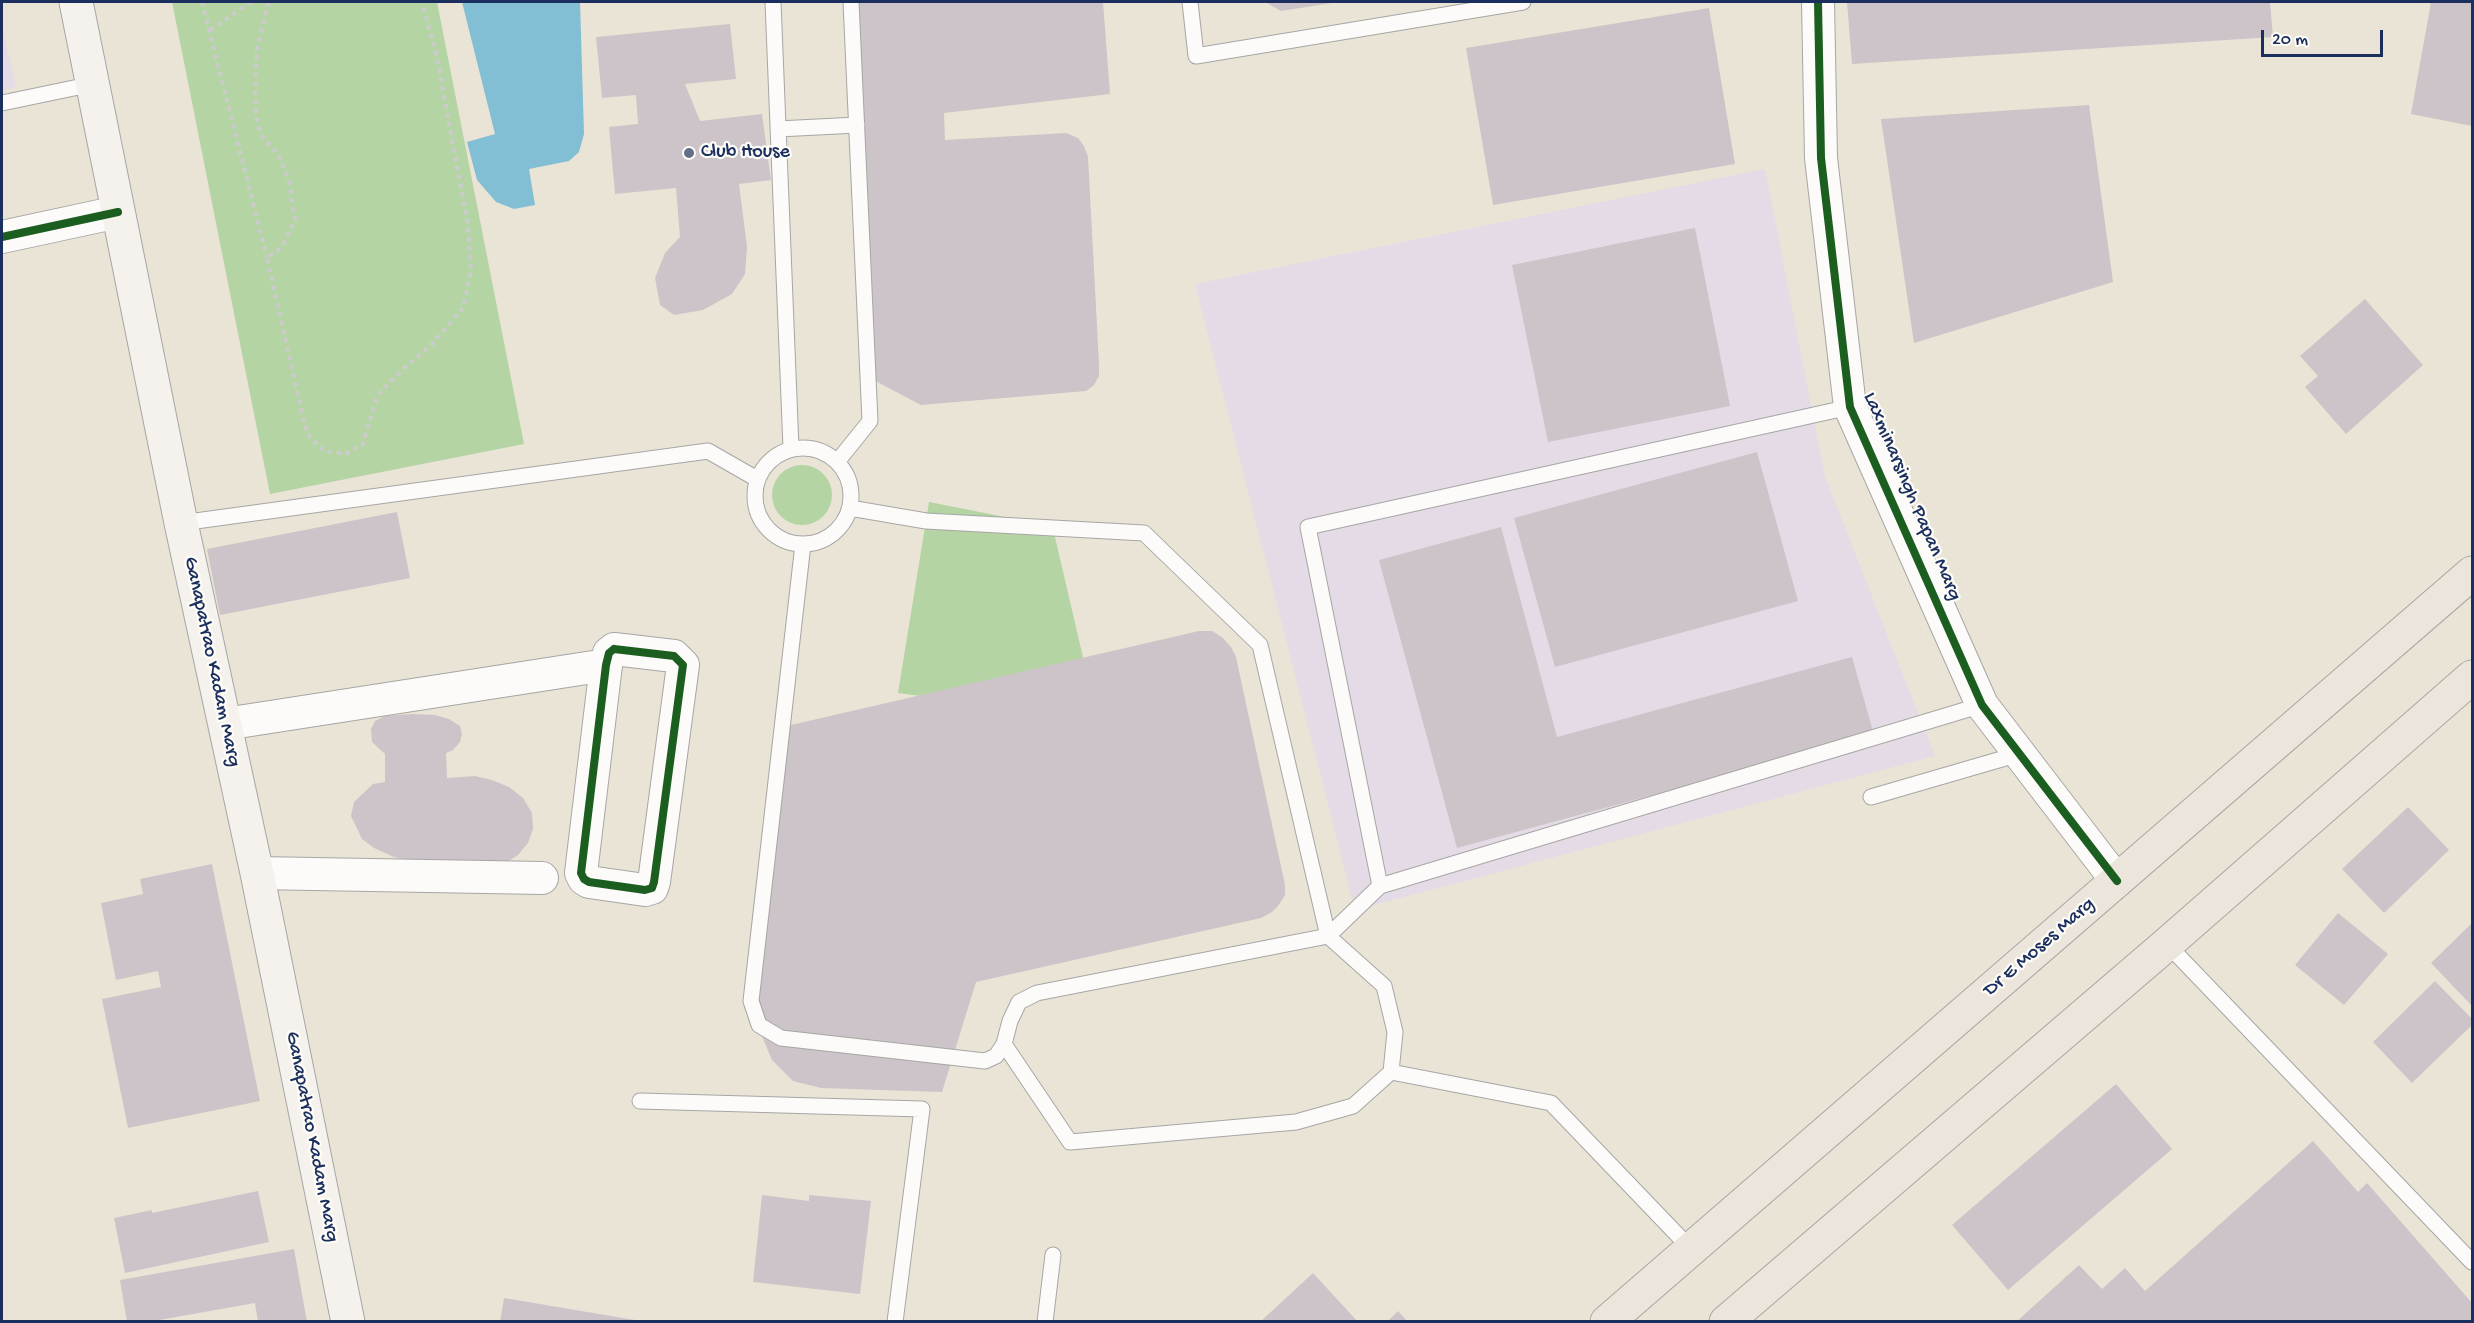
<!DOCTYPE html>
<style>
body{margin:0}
#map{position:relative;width:2474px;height:1323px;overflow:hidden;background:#e9e4d6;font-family:"Gochi Hand",sans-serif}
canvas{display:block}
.frame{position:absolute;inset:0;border:3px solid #1b2f5e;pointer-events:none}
.scale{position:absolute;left:2261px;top:30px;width:122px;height:27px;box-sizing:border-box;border:3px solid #1b2f5e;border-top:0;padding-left:8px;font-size:18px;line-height:21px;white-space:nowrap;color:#1b2f5e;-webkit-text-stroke:4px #fdfcf7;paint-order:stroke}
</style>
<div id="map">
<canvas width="2474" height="1323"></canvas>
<div class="frame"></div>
<div class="scale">20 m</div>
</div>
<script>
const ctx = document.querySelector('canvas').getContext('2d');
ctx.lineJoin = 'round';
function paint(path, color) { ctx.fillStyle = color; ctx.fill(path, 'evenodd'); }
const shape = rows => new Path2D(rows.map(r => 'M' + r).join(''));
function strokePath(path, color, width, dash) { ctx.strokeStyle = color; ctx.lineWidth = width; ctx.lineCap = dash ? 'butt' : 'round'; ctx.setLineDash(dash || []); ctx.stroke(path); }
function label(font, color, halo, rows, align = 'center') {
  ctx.font = font + ' "Gochi Hand",sans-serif'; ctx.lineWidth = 4.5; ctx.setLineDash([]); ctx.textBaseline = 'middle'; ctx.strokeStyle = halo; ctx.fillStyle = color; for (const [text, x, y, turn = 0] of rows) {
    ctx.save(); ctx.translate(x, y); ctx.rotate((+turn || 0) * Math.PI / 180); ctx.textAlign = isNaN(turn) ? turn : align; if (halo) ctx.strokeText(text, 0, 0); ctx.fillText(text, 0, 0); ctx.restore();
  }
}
paint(shape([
 [2,27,16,87,2,91],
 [1765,169,1825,477,1935,756,1355,910,1195,284]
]), '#e4dbe6');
paint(shape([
 [172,2,437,2,524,444,270,494],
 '772 495a30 30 0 1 1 60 0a30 30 0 1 1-60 0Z',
 [929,502,1005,517,1054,533,1086,670,1020,709,898,693]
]), '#b5d4a4');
paint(shape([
 [462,2,580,2,584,134,579,152,569,161,529,169,535,205,514,209,496,202,477,180,467,142,495,134]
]), '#82bed4');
paint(shape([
 [848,2,1103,2,1110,94,944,113,945,140,1066,133,1078,138,1084,146,1088,157,1099,364,1099,376,1094,385,1086,391,921,405,866,376],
 [1265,2,1332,2,1332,3,1281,11],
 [1847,2,2270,2,2273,37,1852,64],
 [2431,2,2472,2,2472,126,2411,114],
 [1709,8,1735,164,1493,205,1466,48],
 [730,24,736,79,685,84,700,121,762,114,771,180,739,184,747,247,745,274,732,294,703,310,674,315,660,305,655,278,665,253,680,237,676,188,615,194,609,127,638,124,636,95,602,98,596,37],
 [2089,105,2113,282,1914,343,1881,119],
 [1695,228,1730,406,1548,442,1512,265],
 [2365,299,2423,365,2346,434,2305,387,2318,376,2300,356],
 [1757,452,1798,601,1555,667,1514,518],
 [397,512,410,578,220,615,207,549],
 [1501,527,1557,737,1852,657,1874,735,1457,848,1379,560],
 [1199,631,1212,631,1223,638,1231,647,1236,657,1285,885,1285,895,1278,906,1272,912,1261,918,976,982,942,1092,821,1088,793,1081,772,1060,756,1022,778,728],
 [413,714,435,715,449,719,460,726,462,734,460,742,453,750,446,753,447,778,475,776,492,780,509,787,523,798,532,813,533,829,528,843,518,855,507,862,439,866,394,857,374,848,362,839,351,816,354,802,373,784,385,782,385,754,372,742,371,729,375,721,385,716],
 [2408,807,2449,850,2384,913,2342,869],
 [212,864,260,1101,128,1128,102,999,161,987,158,971,116,980,101,903,143,894,140,879],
 [2338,913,2388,954,2344,1005,2295,965],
 [2472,923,2472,1006,2431,963],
 [2435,981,2472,1019,2472,1025,2412,1083,2373,1042],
 [2116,1084,2172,1149,2008,1290,1952,1225],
 [2313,1141,2358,1192,2367,1183,2472,1303,2472,1322,2016,1322,2079,1265,2102,1289,2125,1268,2145,1291],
 [258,1191,269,1242,125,1273,114,1218,152,1210,152,1213],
 [762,1195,809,1201,809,1195,871,1201,860,1294,753,1282],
 [294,1249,307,1322,258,1322,255,1303,148,1322,127,1322,120,1280],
 [1313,1273,1358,1322,1260,1322],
 [504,1298,635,1320,635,1322,500,1322],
 [1398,1311,1408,1322,1387,1322]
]), '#ccc4c8');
const lane = shape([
 [773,2,791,448],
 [1190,2,1196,56,1523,2],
 [2,103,93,84],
 [778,129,857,125],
 [1850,407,1308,527,1380,886,1982,705],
 '755 496a48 48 0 1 1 96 0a48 48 0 1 1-96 0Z',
 [837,462,870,421,851,2],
 [850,508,926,521,1144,533,1260,645,1328,936,1384,986,1395,1032,1391,1072,1353,1106,1296,1122,1070,1142,1004,1044],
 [181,523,708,451,757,479],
 [803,544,751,1001,759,1025,781,1038,985,1061,996,1056,1004,1044,1010,1021,1019,1002,1037,993,1328,936,1380,886],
 [1871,797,2019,754],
 [2167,944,2472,1262],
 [1391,1072,1551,1103,1691,1249],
 [640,1101,922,1109,895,1322],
 [1045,1322,1053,1255]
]);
const street = shape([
 [1818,2,1821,158,1850,407,1982,705,2117,881],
 [2,237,118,212],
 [614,649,674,656,683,665,654,882,652,888,645,890,589,882,584,879,581,873,606,665,609,653,614,649],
 [225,724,606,665],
 [257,873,542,878]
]);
const secondary = shape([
 [76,2,181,523,257,873,348,1322]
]);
const primary = shape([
 [1607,1322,2472,573],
 [1726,1322,2167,944,2472,677]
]);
strokePath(lane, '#a6a6a4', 17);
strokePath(street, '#a6a6a4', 34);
strokePath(secondary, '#a6a6a4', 35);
strokePath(primary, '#a6a6a4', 35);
strokePath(shape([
 [202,2,267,258],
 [268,2,257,50,255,91,256,117,261,135,278,154,289,180,295,220,282,247,267,258,307,434,324,451,346,454,363,444,377,396,403,369,432,344,463,308,471,271,468,225,453,145,437,58,422,2],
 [210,30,251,2]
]), '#cbcbcc', 4, [4.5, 4.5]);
strokePath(lane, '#fcfbf9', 15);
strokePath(street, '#fcfbf9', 32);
strokePath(secondary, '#f5f2ee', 33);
strokePath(primary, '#ece5dc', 33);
strokePath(shape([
 [1818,2,1821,158,1850,407,1982,705,2117,881],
 [2,237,118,212],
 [614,649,674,656,683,665,654,882,652,888,645,890,589,882,584,879,581,873,606,665,609,653,614,649]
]), '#1b5e20', 8);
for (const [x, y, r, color] of [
 [689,153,6,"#636e88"]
]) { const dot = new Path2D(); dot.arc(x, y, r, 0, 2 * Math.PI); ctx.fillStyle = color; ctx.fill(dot); strokePath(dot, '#fdfcf7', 2); }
label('20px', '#1b2f5e', '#fdfcf7', [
 ["Club House",701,153]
], 'left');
label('20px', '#1b2f5e', '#fdfcf7', [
 ["Laxminarsingh Papan Marg",1911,497,67],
 ["Ganapatrao Kadam Marg",211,662,78],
 ["Dr E Moses Marg",2040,948,-41],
 ["Ganapatrao Kadam Marg",311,1137,79]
]);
</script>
